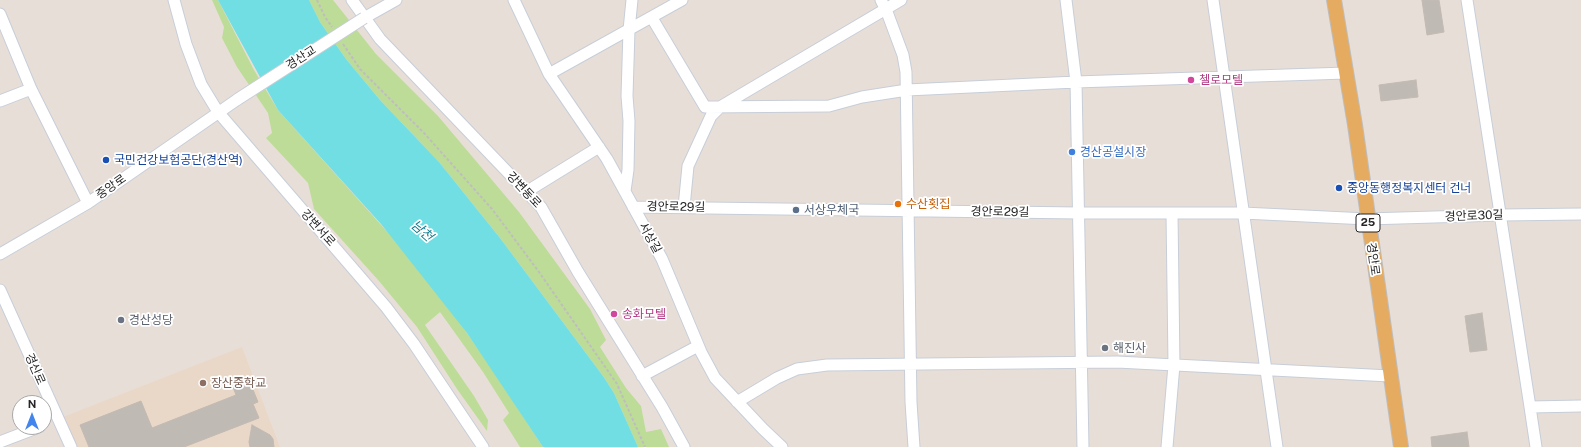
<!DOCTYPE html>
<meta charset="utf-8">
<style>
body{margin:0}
#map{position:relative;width:1581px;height:447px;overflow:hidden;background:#e8ded8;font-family:"Public Sans",sans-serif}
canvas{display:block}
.north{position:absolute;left:12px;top:395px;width:40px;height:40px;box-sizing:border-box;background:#fff;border:1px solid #a8a8a8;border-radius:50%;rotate:0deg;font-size:11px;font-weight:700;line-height:16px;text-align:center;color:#262626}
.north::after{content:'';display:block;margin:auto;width:14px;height:18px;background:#4285ec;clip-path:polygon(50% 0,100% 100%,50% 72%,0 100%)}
</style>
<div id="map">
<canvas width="1581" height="447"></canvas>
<div class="north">N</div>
</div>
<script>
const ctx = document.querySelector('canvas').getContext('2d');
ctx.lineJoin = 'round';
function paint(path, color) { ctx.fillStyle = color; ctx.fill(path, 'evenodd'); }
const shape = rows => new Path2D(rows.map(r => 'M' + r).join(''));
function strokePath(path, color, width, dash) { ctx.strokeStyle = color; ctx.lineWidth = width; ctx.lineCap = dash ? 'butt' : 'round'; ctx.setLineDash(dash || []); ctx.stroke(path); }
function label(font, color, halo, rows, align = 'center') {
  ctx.font = font + ' "Public Sans","Noto Sans KR",sans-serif'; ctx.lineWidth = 3.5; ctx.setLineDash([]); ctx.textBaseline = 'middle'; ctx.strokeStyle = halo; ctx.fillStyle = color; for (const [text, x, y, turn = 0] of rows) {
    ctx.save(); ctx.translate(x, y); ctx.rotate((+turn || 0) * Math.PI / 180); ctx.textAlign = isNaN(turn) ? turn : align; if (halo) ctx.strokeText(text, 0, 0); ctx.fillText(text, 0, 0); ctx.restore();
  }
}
paint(shape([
 [242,347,280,447,71,447,58,419]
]), '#e9d8c8');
paint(shape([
 [212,0,218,0,254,70,278,110,391,236,441,296,488,363,543,447,520,447,503,420,509,413,483,372,440,312,425,325,474,396,488,420,487,431,457,389,417,327,379,281,314,209,308,183,266,138,272,133,268,113,237,67,222,38,224,27],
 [309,0,333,0,376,54,438,116,519,212,590,309,606,340,600,347,626,388,641,406,646,432,661,429,669,447,638,447,614,393,603,376,500,238,439,162,380,100,346,59,320,22]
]), '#bddc98');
paint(shape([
 [218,0,309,0,320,22,346,59,380,100,439,162,500,238,603,376,614,393,638,447,543,447,467,333,381,224,278,110]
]), '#71dee4');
const building = shape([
 [1422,0,1439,0,1444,32,1427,35,1422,0],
 [1416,80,1418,97,1381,101,1379,85,1416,80],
 [1482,313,1487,350,1470,352,1465,316,1482,313],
 [249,380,258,402,253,404,259,418,184,447,89,447,80,425,141,401,152,428,236,395,233,387,249,380],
 [252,425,270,435,273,439,274,447,250,447,249,442,252,425],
 [1467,432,1469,447,1432,447,1431,437,1467,432]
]);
paint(building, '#c0bab4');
strokePath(building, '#c3bab3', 1);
const minor = shape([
 [174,0,186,44,201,84,218,112,386,307,414,344,483,447],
 [352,0,380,39,541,207,578,272,662,407,684,447],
 [514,0,549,74,607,159,662,259,701,352,715,378,763,429,782,447],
 [881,0,887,12,903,55,906,72,911,402,914,447],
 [1066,0,1076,82,1083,447],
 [1213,0,1277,447],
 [1467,0,1530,407],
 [0,14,31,89,88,203],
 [364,18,396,0],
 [652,18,705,107,829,106,862,97,907,90,1076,82,1346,73],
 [549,74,682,0],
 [0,101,31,89],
 [625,191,628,170,629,121,627,96,629,30,632,0],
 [526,192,599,147],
 [633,207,1078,213,1243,213,1367,219,1501,215,1581,214],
 [684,207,688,166,711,116,720,107,901,0],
 [0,254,88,203,238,99],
 [0,290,71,447],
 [642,376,698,346],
 [737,402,777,378,797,369,827,365,1117,362,1390,376],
 [0,442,39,427],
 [1167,447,1174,365,1172,213],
 [1536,447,1530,407,1581,406]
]);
const major = shape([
 [1334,0,1355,125,1401,447]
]);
strokePath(minor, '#c7ced8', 13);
strokePath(major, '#bebebe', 16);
strokePath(shape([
 [317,0,325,17,332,27],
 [343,44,360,69,424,133,492,209,539,272,617,384,645,447]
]), '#bebebe', 2, [3, 2]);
strokePath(minor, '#fff', 11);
strokePath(major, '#e5ab60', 14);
const minorBridge = shape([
 [238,99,364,18]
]);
strokePath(minorBridge, '#c7ced8', 13, []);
strokePath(minorBridge, '#fff', 11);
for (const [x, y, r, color] of [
 [1191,80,4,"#d1479c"],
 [1072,152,4,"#3f7fe0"],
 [106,160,4,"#1a4fb4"],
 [1339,188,4,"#1a4fb4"],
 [898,204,4,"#e8710a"],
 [796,210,4,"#5c6f8a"],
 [614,314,4,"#d1479c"],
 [121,320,4,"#6b7280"],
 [1105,348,4,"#6b7280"],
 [203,383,4,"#8d6e63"]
]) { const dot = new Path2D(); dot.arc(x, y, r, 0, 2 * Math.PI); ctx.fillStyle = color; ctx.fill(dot); strokePath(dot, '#fff', 1.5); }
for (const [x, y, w] of [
 [1368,223,24]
]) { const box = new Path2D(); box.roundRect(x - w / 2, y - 9, w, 18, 3); ctx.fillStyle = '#fff'; ctx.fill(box); strokePath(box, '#262626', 1); }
label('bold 11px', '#262626', null, [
 ["25",1368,223]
]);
label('12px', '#262626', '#fff', [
 ["경산교",301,58,-33],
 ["중앙로",111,187,-35],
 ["강변동로",524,190,47],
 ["경안로29길",676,207,1],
 ["경안로29길",1000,212,1],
 ["경안로30길",1474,216,-2],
 ["강변서로",318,228,48],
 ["서상길",650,238,61],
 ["경안로",1373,259,82],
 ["경산로",35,369,66]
]);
label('12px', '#b23c85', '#fff', [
 ["첼로모텔",1199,80],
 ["송화모텔",622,314]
], 'left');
label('12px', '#366cbe', '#fff', [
 ["경산공설시장",1080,152]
], 'left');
label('12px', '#164399', '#fff', [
 ["국민건강보험공단(경산역)",114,160],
 ["중앙동행정복지센터 건너",1347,188]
], 'left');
label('12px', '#c56008', '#fff', [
 ["수산횟집",906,204]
], 'left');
label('12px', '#4e5e75', '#fff', [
 ["서상우체국",804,210]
], 'left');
label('12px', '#5b616d', '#fff', [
 ["경산성당",129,320],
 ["해진사",1113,348]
], 'left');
label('12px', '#785e54', '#fff', [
 ["장산중학교",211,383]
], 'left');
label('italic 13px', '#167b8b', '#fff', [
 ["남천",422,231,41]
]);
</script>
